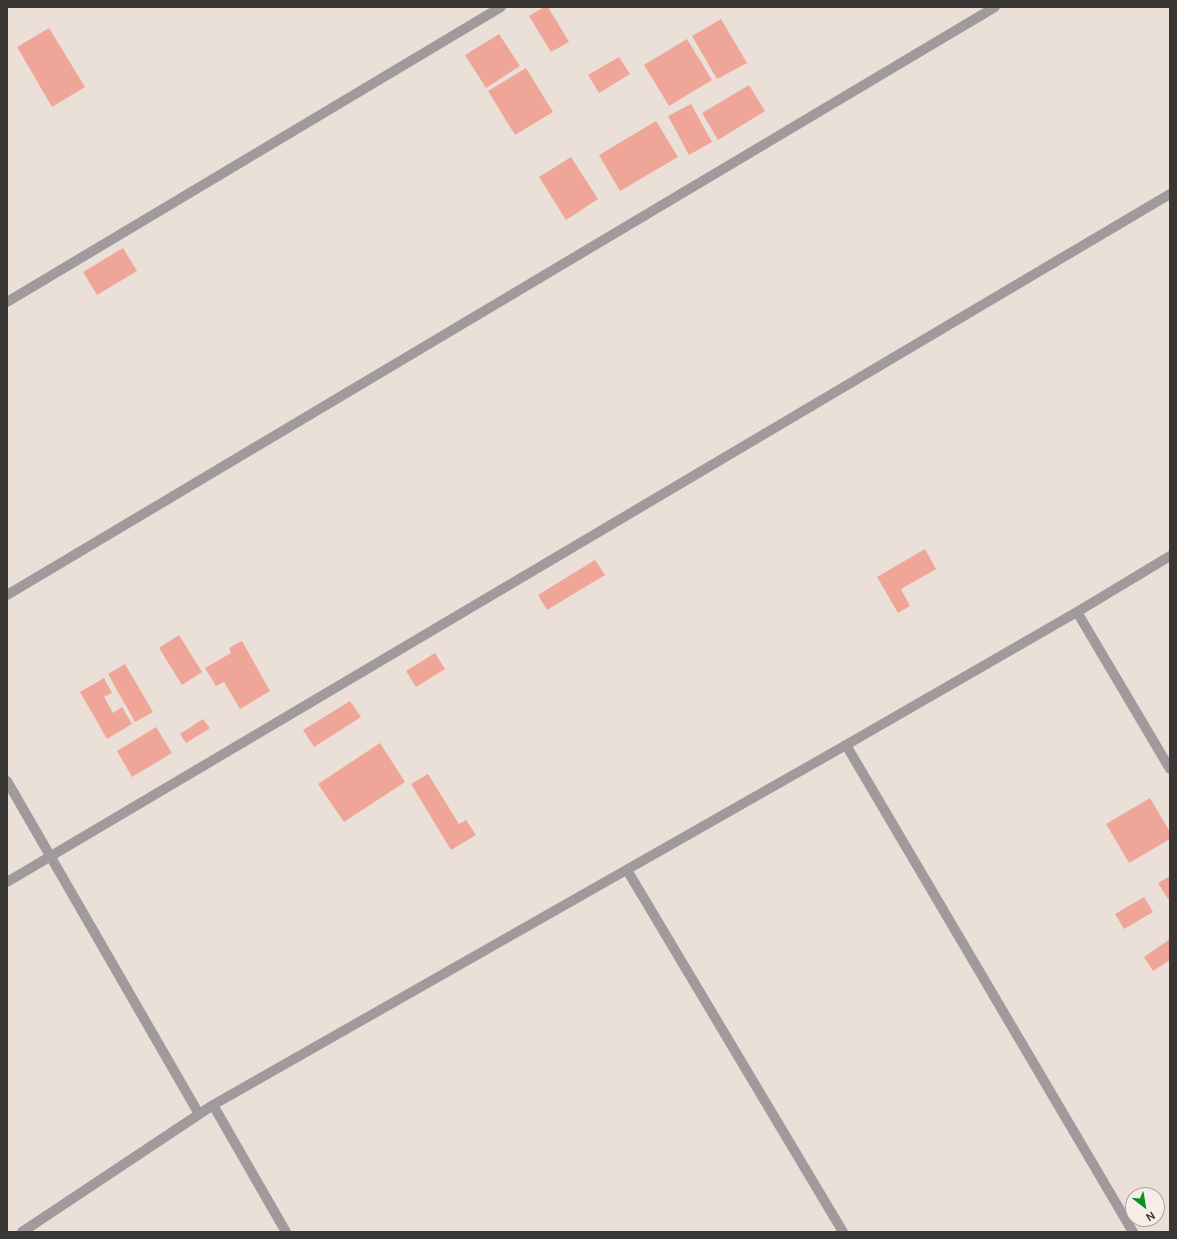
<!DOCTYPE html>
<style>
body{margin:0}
#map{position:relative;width:1177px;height:1239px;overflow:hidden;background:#eae0d8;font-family:"DM Sans",sans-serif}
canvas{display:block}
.frame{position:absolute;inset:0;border:8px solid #3a3633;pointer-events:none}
.north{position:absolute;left:1125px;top:1187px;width:40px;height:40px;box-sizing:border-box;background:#f7ede6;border:1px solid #aba49e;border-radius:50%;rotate:149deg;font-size:11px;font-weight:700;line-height:16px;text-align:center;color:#3a3633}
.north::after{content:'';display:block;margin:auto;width:14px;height:18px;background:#049225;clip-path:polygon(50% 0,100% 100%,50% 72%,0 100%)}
</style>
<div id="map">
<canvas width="1177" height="1239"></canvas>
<div class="frame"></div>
<div class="north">N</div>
</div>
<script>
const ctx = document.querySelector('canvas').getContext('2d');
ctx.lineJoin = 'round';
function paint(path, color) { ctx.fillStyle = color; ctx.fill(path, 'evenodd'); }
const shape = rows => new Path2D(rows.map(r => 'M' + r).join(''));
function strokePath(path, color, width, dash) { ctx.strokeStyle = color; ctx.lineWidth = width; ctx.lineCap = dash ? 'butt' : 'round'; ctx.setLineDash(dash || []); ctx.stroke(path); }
paint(shape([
 [544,7,548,7,569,42,551,52,529,16],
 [721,19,747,63,717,79,692,36],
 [49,28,85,87,52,107,17,47],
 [499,34,520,66,486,88,465,55],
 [687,39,712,80,669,106,644,65],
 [619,57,630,74,599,93,588,75],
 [526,68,553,112,515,135,488,91],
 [749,85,765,111,718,140,702,113],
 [691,104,712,142,689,155,668,116],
 [656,121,678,157,620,191,599,155],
 [571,157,598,199,566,220,539,177],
 [123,248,137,271,97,295,83,272],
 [925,549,936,569,901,589,910,606,898,613,877,577],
 [595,560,605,575,547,610,538,595],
 [179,635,202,672,182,685,159,648],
 [242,641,270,691,240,709,224,682,216,686,205,668,231,653,229,648],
 [435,653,445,669,416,687,406,671],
 [125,664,153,712,135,722,108,674],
 [104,678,112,693,104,697,113,713,122,707,132,724,107,739,80,692],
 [350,701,361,717,314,747,303,730],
 [203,719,210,728,186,743,180,734],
 [156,727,172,753,132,777,117,751],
 [380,743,405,782,344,822,318,784],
 [428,774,459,824,466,820,476,835,451,850,411,784],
 [1150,798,1170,832,1170,839,1129,863,1106,824],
 [1170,876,1170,898,1168,899,1158,883],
 [1144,897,1153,912,1124,929,1115,914],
 [1170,939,1170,960,1153,971,1144,957]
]), '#efa698');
strokePath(shape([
 [7,302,501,7],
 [7,595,995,7],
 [1077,612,1170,769],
 [846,745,1133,1232],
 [7,781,199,1114],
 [627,870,843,1232],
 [7,882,1170,194],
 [213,1105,286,1232],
 [22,1232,213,1105,846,745,1077,612,1170,556]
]), '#a09a9c', 10);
</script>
